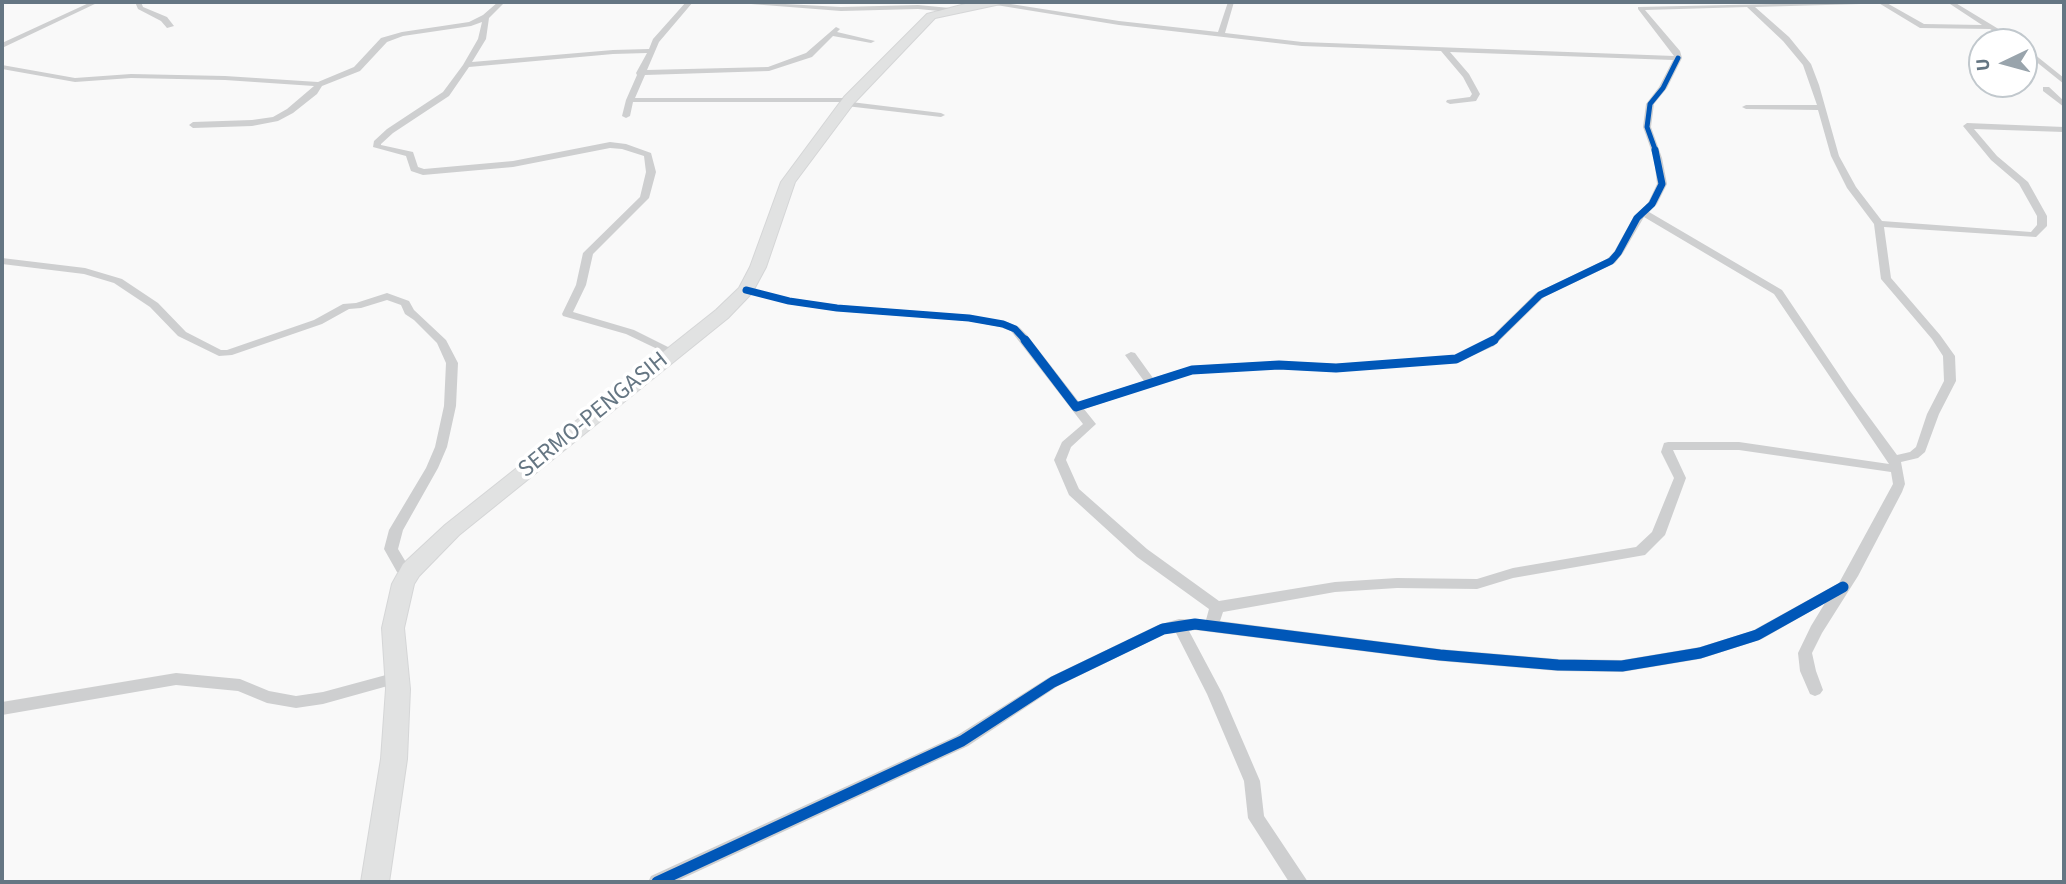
<!DOCTYPE html>
<style>
body{margin:0}
#map{position:relative;width:2066px;height:884px;overflow:hidden;background:#f9f9f9;font-family:"Source Sans 3",sans-serif}
canvas{display:block}
.frame{position:absolute;inset:0;border:4px solid #657683;pointer-events:none}
.north{position:absolute;left:1968px;top:28px;width:70px;height:70px;box-sizing:border-box;background:#fff;border:2px solid #c1c8cd;border-radius:50%;rotate:265deg;font-size:19px;font-weight:700;line-height:28px;text-align:center;color:#657683}
.north::after{content:'';display:block;margin:auto;width:24px;height:32px;background:#99a4ac;clip-path:polygon(50% 0,100% 100%,50% 72%,0 100%)}
</style>
<div id="map">
<canvas width="2066" height="884"></canvas>
<div class="frame"></div>
<div class="north">U</div>
</div>
<script>
const ctx = document.querySelector('canvas').getContext('2d');
ctx.lineJoin = 'round';
const shape = rows => new Path2D(rows.map(r => 'M' + r).join(''));
function strokePath(path, color, width, dash) { ctx.strokeStyle = color; ctx.lineWidth = width; ctx.lineCap = dash ? 'butt' : 'round'; ctx.setLineDash(dash || []); ctx.stroke(path); }
function paint(path, color) { ctx.fillStyle = color; ctx.fill(path, 'evenodd'); }
function label(font, color, halo, rows, align = 'center') {
  ctx.font = font + ' "Source Sans 3",sans-serif'; ctx.lineWidth = 7; ctx.setLineDash([]); ctx.textBaseline = 'middle'; ctx.strokeStyle = halo; ctx.fillStyle = color; for (const [text, x, y, turn = 0] of rows) {
    ctx.save(); ctx.translate(x, y); ctx.rotate((+turn || 0) * Math.PI / 180); ctx.textAlign = isNaN(turn) ? turn : align; if (halo) ctx.strokeText(text, 0, 0); ctx.fillText(text, 0, 0); ctx.restore();
  }
}
const primary = shape([
 [973,2,1010,2,935,18,854,103,795,182,766,267,752,293,728,318,459,535,419,576,414,584,404,628,410,689,407,759,389,882,361,882,381,759,386,689,382,628,392,584,403,564,445,525,716,310,739,288,750,267,781,182,844,97,927,14,973,2]
]);
strokePath(primary, '#d5d6d7', 2);
paint(shape([
 [91,2,99,2,2,48,2,43,91,2],
 [135,2,141,2,143,7,167,17,174,26,167,28,161,21,138,9,135,2],
 [498,2,505,2,489,18,486,39,472,62,613,50,649,49,653,39,686,2,693,2,659,42,647,70,768,67,806,53,836,27,840,29,837,32,875,41,871,43,833,36,812,57,769,71,645,75,635,98,849,98,853,100,851,102,941,113,945,115,941,117,846,106,843,106,843,102,633,102,630,116,626,118,622,116,626,100,637,75,636,73,647,53,613,54,469,67,449,96,393,133,381,144,381,145,413,152,418,167,424,169,513,161,610,142,626,144,651,153,656,172,649,198,593,254,586,285,573,312,634,330,676,351,678,353,672,356,626,334,563,316,562,314,576,285,583,253,640,197,646,172,644,156,622,149,610,148,513,167,423,175,411,171,406,156,373,147,374,141,387,129,443,92,463,65,478,39,482,22,471,26,403,36,387,42,360,71,322,86,317,94,293,113,278,121,252,126,193,128,189,125,193,122,252,120,273,117,287,109,314,86,225,80,131,78,75,82,2,69,2,65,75,78,131,74,225,76,318,82,354,67,381,38,402,32,469,22,483,15,498,2],
 [748,2,841,7,918,5,950,8,954,10,950,12,918,9,841,11,751,4,748,2],
 [998,2,1119,21,1218,32,1228,2,1234,2,1225,33,1302,42,1674,56,1638,9,1638,7,1864,2,1861,4,1755,7,1789,37,1811,64,1819,85,1839,156,1856,187,1882,221,2031,232,2037,225,2037,216,2019,184,1991,160,1963,126,1967,123,2064,127,2064,132,1974,129,1997,156,2028,182,2047,216,2047,226,2036,237,1884,227,1891,278,1940,335,1955,356,1956,381,1939,414,1925,452,1918,458,1901,462,1905,484,1902,492,1858,576,1822,633,1812,653,1816,671,1823,690,1820,694,1815,696,1810,694,1800,671,1798,653,1811,626,1825,603,1762,639,1700,659,1622,672,1558,671,1440,661,1195,630,1189,631,1222,693,1260,781,1264,816,1308,882,1289,882,1248,818,1244,781,1207,694,1176,633,1165,634,1058,686,968,746,675,882,648,882,651,876,956,736,1048,678,1158,625,1179,619,1206,620,1209,609,1137,557,1069,495,1054,460,1062,442,1083,424,1011,331,1000,327,969,321,837,311,789,304,742,292,742,288,746,287,789,298,837,305,969,315,1007,322,1019,327,1027,335,1079,402,1144,381,1125,355,1131,352,1135,353,1153,378,1192,366,1279,361,1336,364,1454,356,1486,342,1536,293,1607,259,1614,252,1634,216,1648,203,1657,184,1654,158,1643,127,1646,104,1659,87,1673,60,1450,52,1469,74,1480,94,1476,101,1450,104,1446,102,1447,100,1470,97,1472,94,1463,77,1441,51,1302,46,1119,25,996,5,995,4,998,2],
 [1747,7,1783,41,1803,65,1817,105,1746,105,1742,107,1746,109,1818,110,1831,156,1847,188,1874,224,1881,279,1932,339,1943,356,1944,381,1927,414,1916,447,1910,452,1897,455,1850,391,1782,290,1649,212,1657,204,1667,184,1662,158,1651,127,1654,104,1667,88,1682,58,1680,51,1645,10,1747,7],
 [1644,217,1774,294,1889,464,1739,442,1668,442,1664,443,1661,452,1674,478,1652,532,1636,547,1513,568,1477,579,1397,578,1335,582,1219,601,1147,549,1079,489,1066,460,1071,447,1096,424,1084,409,1193,373,1279,369,1336,372,1460,361,1494,346,1544,297,1615,263,1623,253,1644,217],
 [1673,450,1739,450,1891,472,1893,484,1839,583,1752,631,1700,647,1622,660,1558,659,1440,649,1220,621,1223,612,1335,592,1397,588,1477,589,1513,578,1645,555,1665,535,1686,478,1673,450],
 [1877,2,1885,2,1924,24,1982,25,1947,2,1954,2,2020,42,2011,42,1990,29,1920,28,1877,2],
 [2024,46,2064,78,2064,84,2024,52,2024,46],
 [2043,87,2049,87,2064,101,2064,107,2043,91,2043,87],
 [2,258,85,268,122,279,158,303,186,332,221,350,227,350,314,320,343,304,356,303,387,293,409,301,414,310,446,340,458,363,456,406,447,447,438,468,403,530,398,549,407,564,416,566,418,570,416,574,411,575,397,572,384,549,389,530,426,468,435,447,444,406,446,363,437,343,414,320,405,314,401,305,387,300,361,308,349,309,322,324,232,355,219,356,178,336,150,307,114,283,84,274,2,264,2,258],
 [397,672,402,674,405,678,402,682,323,704,296,708,267,703,238,691,176,685,2,715,2,702,176,673,240,679,269,691,296,696,323,692,397,672]
]), '#cecfd0');
paint(primary, '#e1e2e2');
strokePath(shape([
 [1656,152,1647,127,1650,104,1663,88,1678,58]
]), '#0057b8', 5);
strokePath(shape([
 [746,290,789,301,837,308,969,318,1003,324,1015,329,1027,342],
 [1492,342,1540,295,1611,261,1618,253,1637,218,1652,204,1662,184,1655,150]
]), '#0057b8', 7);
strokePath(shape([
 [1025,340,1076,407,1192,370,1279,365,1336,368,1456,359,1494,340]
]), '#0057b8', 9);
strokePath(shape([
 [657,882,962,741,1053,682,1163,629,1195,624,1440,655,1558,665,1622,666,1700,653,1757,635,1843,587]
]), '#0057b8', 11);
label('24px', '#657683', '#fff', [
 ["SERMO-PENGASIH",594,416,-39]
]);
</script>
